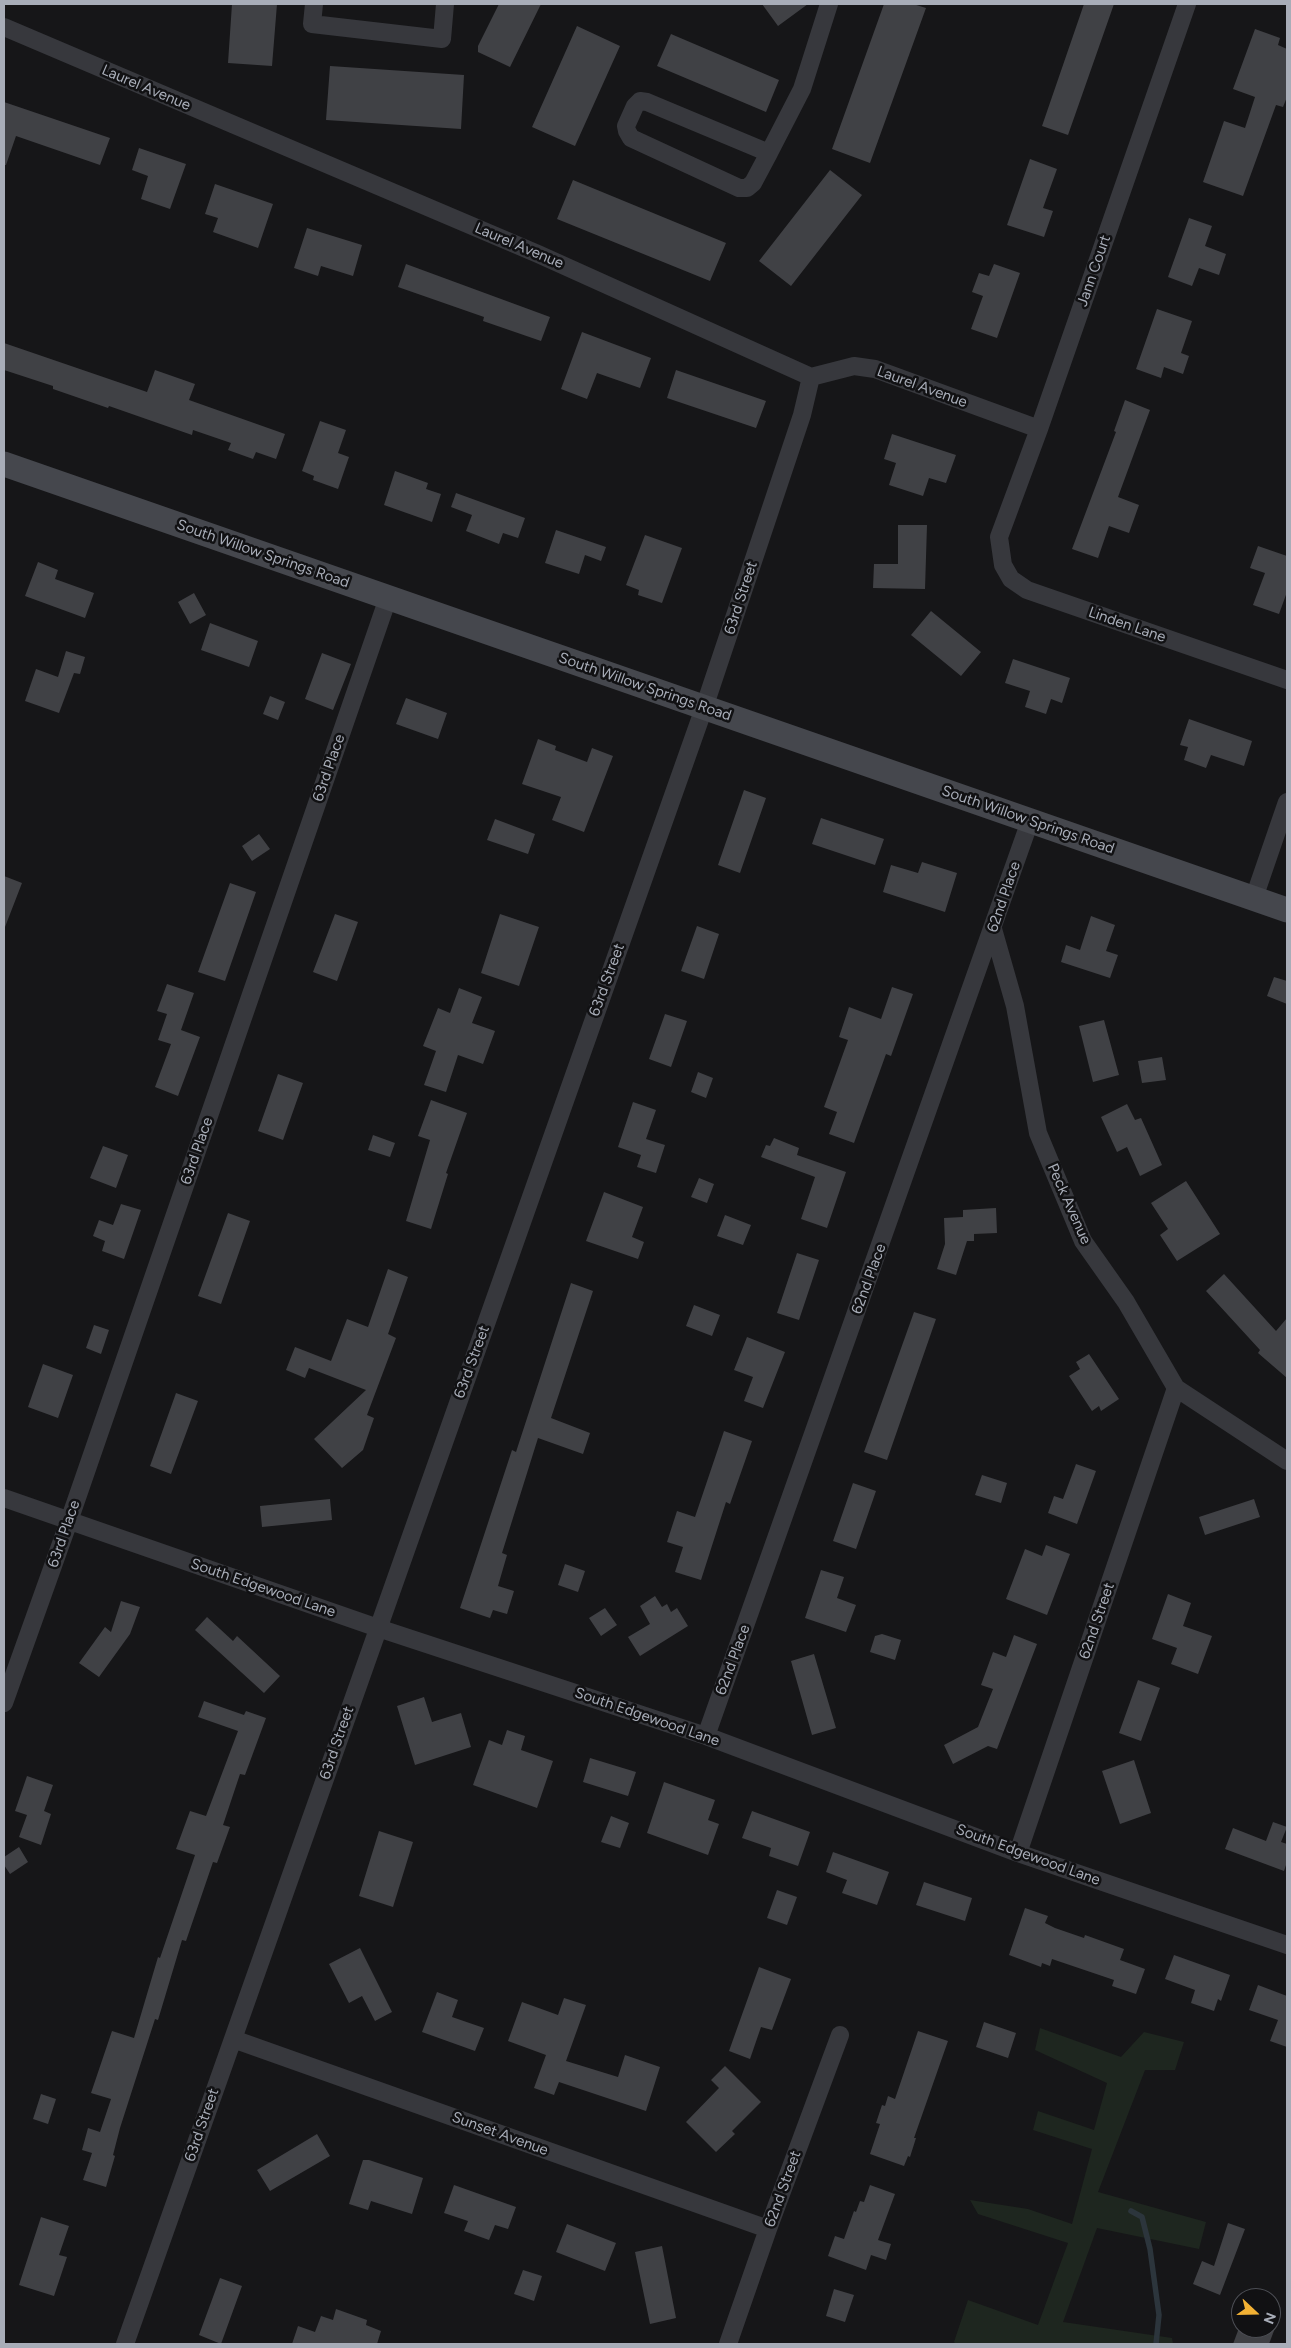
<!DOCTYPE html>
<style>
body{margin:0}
#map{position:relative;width:1291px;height:2348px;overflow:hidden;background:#161618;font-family:Figtree,sans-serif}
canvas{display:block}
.frame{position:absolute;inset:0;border:5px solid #a8adb8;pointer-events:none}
.north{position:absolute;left:1231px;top:2288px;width:50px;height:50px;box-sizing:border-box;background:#111113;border:1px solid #4d4f55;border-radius:50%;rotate:111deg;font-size:14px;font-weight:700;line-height:20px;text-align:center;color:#a8adb8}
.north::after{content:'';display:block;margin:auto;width:18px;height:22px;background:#f2b134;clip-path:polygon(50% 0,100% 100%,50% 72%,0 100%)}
</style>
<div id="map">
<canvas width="1291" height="2348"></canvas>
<div class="frame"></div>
<div class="north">N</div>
</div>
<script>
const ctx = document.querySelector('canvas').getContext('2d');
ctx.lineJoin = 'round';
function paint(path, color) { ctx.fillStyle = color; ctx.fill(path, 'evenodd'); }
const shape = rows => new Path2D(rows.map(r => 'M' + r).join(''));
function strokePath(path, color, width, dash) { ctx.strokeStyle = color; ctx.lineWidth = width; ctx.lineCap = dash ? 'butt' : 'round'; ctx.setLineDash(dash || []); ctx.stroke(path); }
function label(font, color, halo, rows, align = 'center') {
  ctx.font = font + ' Figtree,sans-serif'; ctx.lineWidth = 5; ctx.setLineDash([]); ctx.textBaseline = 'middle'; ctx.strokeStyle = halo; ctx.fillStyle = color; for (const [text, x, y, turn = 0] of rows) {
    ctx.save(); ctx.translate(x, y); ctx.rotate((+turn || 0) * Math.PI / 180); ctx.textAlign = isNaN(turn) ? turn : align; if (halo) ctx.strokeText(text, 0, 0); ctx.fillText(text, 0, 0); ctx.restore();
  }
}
paint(shape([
 [1040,2028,1121,2057,1144,2032,1184,2042,1175,2070,1145,2070,1098,2192,1206,2222,1199,2249,1097,2228,1063,2322,1172,2338,1173,2344,956,2344,954,2342,968,2300,1038,2325,1068,2243,978,2214,970,2200,1028,2209,1072,2224,1092,2149,1033,2130,1038,2111,1094,2130,1107,2083,1035,2050]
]), '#1e261f');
strokePath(shape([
 [1131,2211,1142,2217,1150,2249,1159,2315,1156,2344]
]), '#2c353c', 5.5);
paint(shape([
 [232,4,277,4,272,66,228,63],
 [499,4,541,4,510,67,478,52,478,46],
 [762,4,808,4,778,26],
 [884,4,913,4,926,8,870,163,832,149],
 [1084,4,1114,4,1068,135,1042,126],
 [577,26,620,46,575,146,532,127],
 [1255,29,1280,38,1278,45,1287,49,1287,97,1283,107,1276,105,1243,196,1203,182,1224,121,1245,128,1255,97,1233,89],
 [671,34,779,80,766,112,657,66],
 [330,66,464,75,461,129,326,120],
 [4,102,110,138,100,165,16,136,6,165,4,165],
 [139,148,186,164,170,209,141,199,148,176,132,170],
 [1030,159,1057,169,1043,208,1053,211,1044,237,1007,225],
 [830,170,862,195,791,286,759,261],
 [573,180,726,243,710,281,557,219],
 [215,184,273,204,258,248,213,232,218,218,205,214],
 [1189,218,1212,226,1205,246,1226,254,1219,275,1199,268,1192,286,1168,277],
 [307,228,362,245,353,276,321,266,318,276,294,268],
 [406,264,550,317,541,341,483,321,484,317,398,287],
 [994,264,1020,273,997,338,971,329,983,296,972,292,979,273,989,276],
 [1157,309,1192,321,1181,353,1189,356,1183,374,1164,367,1161,378,1136,369],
 [582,332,651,358,640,388,597,373,587,399,561,389],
 [4,343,147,392,155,370,195,384,189,400,285,434,276,459,256,452,253,459,228,450,231,443,193,430,192,435,109,406,108,408,53,389,53,386,4,370],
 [676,370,766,401,756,428,667,398],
 [1125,400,1150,410,1118,497,1139,505,1129,533,1109,526,1098,558,1072,549,1116,432,1114,431],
 [320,421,346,430,338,453,349,457,338,489,313,480,314,476,302,471],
 [892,434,956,455,946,483,929,478,923,496,889,485,896,463,884,459],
 [395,471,428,483,426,489,441,494,432,522,384,505],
 [456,493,525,518,518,538,503,533,499,544,466,531,472,515,451,507],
 [898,525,927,525,925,589,873,588,874,564,898,564],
 [556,530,606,547,601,561,585,555,579,574,545,563],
 [645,535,682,548,662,603,638,595,639,590,626,585],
 [1258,546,1287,556,1287,592,1279,614,1253,605,1265,573,1250,568],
 [38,562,58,570,55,579,94,593,85,618,25,596],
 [194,593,206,615,190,624,178,602],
 [931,611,981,652,961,676,911,635],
 [210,623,258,641,249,667,201,650],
 [66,651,85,657,80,674,74,673,59,713,25,701,36,669,58,677],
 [322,653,351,664,333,710,305,699],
 [1013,659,1070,678,1062,703,1051,699,1046,714,1025,707,1030,691,1005,683],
 [270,696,285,702,278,720,263,714],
 [406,698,447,713,438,739,396,724],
 [1189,719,1252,741,1244,766,1211,755,1206,768,1184,760,1188,747,1180,745],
 [538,739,556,746,555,750,587,762,592,748,613,756,584,832,552,820,561,797,522,784],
 [744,790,766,798,740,873,718,865],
 [821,818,884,839,875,865,812,844],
 [495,819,535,834,528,854,487,840],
 [259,834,270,849,252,861,242,846],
 [922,862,957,873,945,912,883,892,891,865,918,873],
 [4,876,22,883,5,927,4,927],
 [230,883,256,892,225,981,198,972],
 [335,914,358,922,337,981,313,972],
 [500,914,539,927,519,986,481,973],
 [1091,916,1115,925,1106,951,1118,955,1110,978,1061,962,1066,945,1080,950],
 [697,926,719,934,704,979,681,971],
 [1274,977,1287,981,1287,1004,1267,996],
 [167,984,194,993,181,1030,200,1037,178,1096,155,1087,171,1044,158,1040,167,1014,157,1011],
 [892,987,913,994,891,1056,886,1054,854,1143,829,1134,837,1112,824,1107,848,1040,839,1037,849,1007,881,1019],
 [459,988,482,997,472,1023,495,1031,483,1064,458,1055,446,1092,424,1085,436,1051,423,1046,438,1008,450,1013],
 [665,1014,687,1021,671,1067,649,1059],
 [1104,1020,1119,1075,1093,1082,1079,1026],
 [1162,1057,1166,1080,1142,1083,1138,1061],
 [698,1072,713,1078,706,1098,691,1092],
 [278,1074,303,1083,283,1140,258,1131],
 [431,1100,467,1113,446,1173,448,1174,431,1229,406,1221,430,1140,418,1136],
 [633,1102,656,1110,646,1139,665,1145,656,1173,637,1167,641,1155,618,1147],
 [1127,1104,1135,1120,1141,1118,1162,1165,1140,1176,1127,1147,1117,1152,1101,1117],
 [373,1135,395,1143,390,1157,368,1150],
 [774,1138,799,1148,797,1155,846,1172,827,1228,801,1219,815,1177,761,1157,766,1145,770,1146],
 [103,1146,128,1155,116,1188,90,1178],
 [699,1178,714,1184,707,1203,691,1197],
 [1186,1181,1220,1234,1177,1261,1160,1235,1168,1229,1151,1203],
 [604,1192,643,1207,632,1237,644,1242,638,1259,586,1241],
 [121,1204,141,1210,124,1259,102,1251,105,1241,93,1236,99,1220,113,1225],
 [996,1208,997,1233,974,1234,974,1241,967,1241,956,1275,937,1269,945,1244,944,1218,963,1217,963,1210],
 [228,1213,250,1221,221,1304,198,1296],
 [725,1215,751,1225,743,1245,717,1236],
 [797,1253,819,1260,799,1320,777,1313],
 [388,1269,408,1277,388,1334,396,1338,367,1415,374,1418,363,1450,342,1468,314,1439,366,1390,309,1368,305,1378,286,1370,295,1347,331,1361,347,1319,368,1327],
 [1224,1274,1276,1331,1287,1318,1287,1378,1258,1353,1260,1350,1206,1291],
 [571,1283,593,1291,551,1418,590,1433,583,1454,538,1438,502,1553,507,1555,498,1586,514,1591,507,1614,493,1610,490,1618,460,1608,512,1450,516,1452],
 [694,1305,720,1315,712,1336,686,1326],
 [914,1312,936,1319,887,1460,864,1452],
 [94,1325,109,1330,101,1354,86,1348],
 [747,1337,785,1352,763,1408,744,1401,753,1377,734,1370],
 [1089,1354,1119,1399,1101,1411,1099,1406,1092,1411,1069,1376,1080,1369,1076,1362],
 [43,1364,73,1375,58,1418,28,1407],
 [176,1393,198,1401,171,1474,150,1466],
 [724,1431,752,1441,730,1504,726,1502,701,1580,675,1572,683,1547,667,1542,677,1511,695,1517],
 [1076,1464,1096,1471,1077,1524,1048,1513,1054,1496,1063,1499],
 [982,1475,1007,1483,1001,1503,975,1495],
 [853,1483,876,1491,856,1549,833,1541],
 [330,1499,332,1520,262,1527,260,1506],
 [1254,1499,1260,1517,1205,1535,1199,1517],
 [1046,1545,1070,1554,1047,1615,1006,1599,1025,1549,1042,1556],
 [565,1564,585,1571,578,1592,558,1585],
 [821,1570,844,1577,837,1598,856,1605,846,1632,805,1618],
 [1168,1594,1191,1603,1183,1626,1212,1636,1198,1674,1171,1664,1177,1648,1152,1639],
 [655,1596,662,1607,667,1604,671,1612,677,1608,688,1626,640,1656,628,1637,650,1624,640,1606],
 [121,1601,140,1607,130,1634,99,1677,79,1663,105,1627,111,1632],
 [605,1608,617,1625,601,1636,589,1618],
 [207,1617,233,1641,237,1636,280,1676,264,1693,195,1630],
 [882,1634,901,1640,895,1660,870,1652,875,1636],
 [1014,1635,1037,1644,997,1749,988,1746,953,1764,944,1745,978,1727,993,1689,981,1685,993,1652,1006,1657],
 [814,1654,836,1728,812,1735,791,1661],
 [1138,1680,1160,1688,1141,1741,1119,1733],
 [424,1697,432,1722,461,1713,471,1747,415,1765,397,1706],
 [204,1701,244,1715,246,1711,266,1718,245,1775,240,1774,223,1825,230,1827,217,1863,213,1862,186,1941,182,1940,158,2020,155,2019,120,2128,113,2155,115,2156,106,2187,83,2180,92,2153,82,2150,88,2128,100,2132,111,2099,91,2093,112,2031,134,2038,158,1957,160,1958,195,1855,176,1849,190,1811,206,1816,238,1731,198,1717],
 [507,1730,525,1736,521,1750,553,1761,537,1808,473,1785,489,1740,502,1745],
 [590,1758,636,1772,628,1796,583,1782],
 [1134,1760,1151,1813,1120,1824,1102,1771],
 [27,1776,53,1785,44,1811,51,1814,41,1845,19,1837,27,1815,15,1811],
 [664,1782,715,1800,708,1820,719,1824,708,1855,647,1833],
 [752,1811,810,1832,798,1866,769,1856,771,1848,742,1838],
 [611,1816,629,1823,620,1848,601,1842],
 [1273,1822,1287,1827,1281,1842,1287,1844,1287,1862,1284,1871,1225,1849,1233,1828,1266,1841],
 [379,1831,413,1842,393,1907,359,1896],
 [19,1847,28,1862,10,1874,4,1865,4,1857],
 [833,1852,889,1872,877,1905,842,1893,847,1880,826,1872],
 [924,1882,972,1898,965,1921,916,1905],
 [777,1890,797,1897,787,1925,767,1918],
 [1025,1908,1048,1916,1045,1923,1055,1928,1084,1938,1085,1935,1124,1949,1120,1960,1145,1969,1136,1994,1112,1986,1114,1980,1052,1959,1050,1966,1042,1963,1041,1967,1009,1955],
 [360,1948,392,2012,375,2021,362,1996,349,2003,329,1964],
 [1174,1955,1230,1975,1221,2001,1218,1999,1214,2011,1191,2003,1195,1990,1165,1979],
 [759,1967,791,1979,772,2030,761,2027,750,2059,729,2051],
 [1258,1985,1287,1996,1287,2047,1270,2041,1278,2020,1249,2010],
 [437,1992,458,2000,452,2017,484,2028,475,2051,422,2032],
 [564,1998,586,2005,566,2061,618,2077,625,2055,660,2067,646,2111,559,2082,554,2095,534,2088,546,2055,508,2041,522,2002,558,2015],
 [984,2022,1016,2033,1008,2058,976,2047],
 [918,2031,948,2041,914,2138,916,2138,910,2157,908,2156,904,2166,870,2154,880,2124,876,2123,882,2105,885,2106,888,2096,895,2099],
 [725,2066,761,2102,732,2131,735,2134,716,2152,686,2122,719,2088,711,2080],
 [41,2094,56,2099,48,2124,33,2119],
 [317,2134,330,2156,270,2191,257,2170],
 [363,2160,369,2160,423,2178,412,2214,371,2201,368,2210,349,2204],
 [454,2185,516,2207,508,2229,495,2225,489,2240,464,2231,468,2221,444,2213],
 [870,2185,895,2194,878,2240,891,2244,886,2260,871,2255,866,2270,828,2256,835,2236,844,2239,854,2211,856,2212,860,2201,864,2202],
 [41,2217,69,2226,59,2255,67,2257,54,2296,19,2285],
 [1228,2223,1245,2229,1220,2295,1193,2284,1202,2261,1214,2266],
 [567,2224,616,2243,605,2271,556,2252],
 [662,2246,676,2318,650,2324,635,2252],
 [523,2270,542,2276,534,2301,514,2294],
 [220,2278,242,2286,221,2344,199,2335],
 [834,2289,854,2295,845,2322,826,2316],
 [336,2309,367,2320,366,2325,381,2331,377,2344,292,2344,298,2326,315,2332,321,2316,333,2320],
 [1239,2328,1275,2328,1269,2344,1233,2344]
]), '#404145');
strokePath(shape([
 [314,4,312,24,442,39,445,4],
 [1187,4,1039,429,999,537,1003,565,1011,579,1027,590,1287,680],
 [4,27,538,254,811,377,854,366,875,369,1039,429],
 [640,101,647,102,769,153,753,183,747,188,739,188,631,138,627,131,626,126,635,106,640,101],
 [769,153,802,89,829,4],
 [1254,898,1287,802],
 [993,929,1015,1006,1038,1133,1083,1241,1126,1302,1176,1388,1287,1461],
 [4,1498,378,1628,706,1736,1018,1853,1287,1945],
 [4,1703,69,1521,388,598],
 [706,1736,1030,821],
 [1018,1853,1176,1388],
 [233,2039,768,2229],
 [125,2344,704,708,802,415,811,377],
 [728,2344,768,2229,840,2035]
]), '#37383d', 18);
strokePath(shape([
 [4,464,1287,910]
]), '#45474d', 25);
label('15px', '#a8adb8', '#111113', [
 ["Laurel Avenue",146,88,23],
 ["Laurel Avenue",519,246,23],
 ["Jann Court",1094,271,-71],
 ["Laurel Avenue",922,387,20],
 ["South Willow Springs Road",263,554,19],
 ["63rd Street",741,598,-72],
 ["Linden Lane",1127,625,19],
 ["South Willow Springs Road",645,687,19],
 ["63rd Place",329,768,-71],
 ["South Willow Springs Road",1028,820,19],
 ["62nd Place",1004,897,-71],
 ["63rd Street",607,980,-70],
 ["63rd Place",197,1151,-71],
 ["Peck Avenue",1069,1204,66],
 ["62nd Place",869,1279,-70],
 ["63rd Street",472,1362,-70],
 ["63rd Place",64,1534,-71],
 ["South Edgewood Lane",263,1588,19],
 ["62nd Street",1097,1621,-71],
 ["62nd Place",733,1660,-70],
 ["South Edgewood Lane",647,1717,19],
 ["63rd Street",337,1743,-71],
 ["South Edgewood Lane",1028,1855,20],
 ["63rd Street",202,2125,-71],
 ["Sunset Avenue",500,2134,20],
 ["62nd Street",783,2189,-70]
]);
</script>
